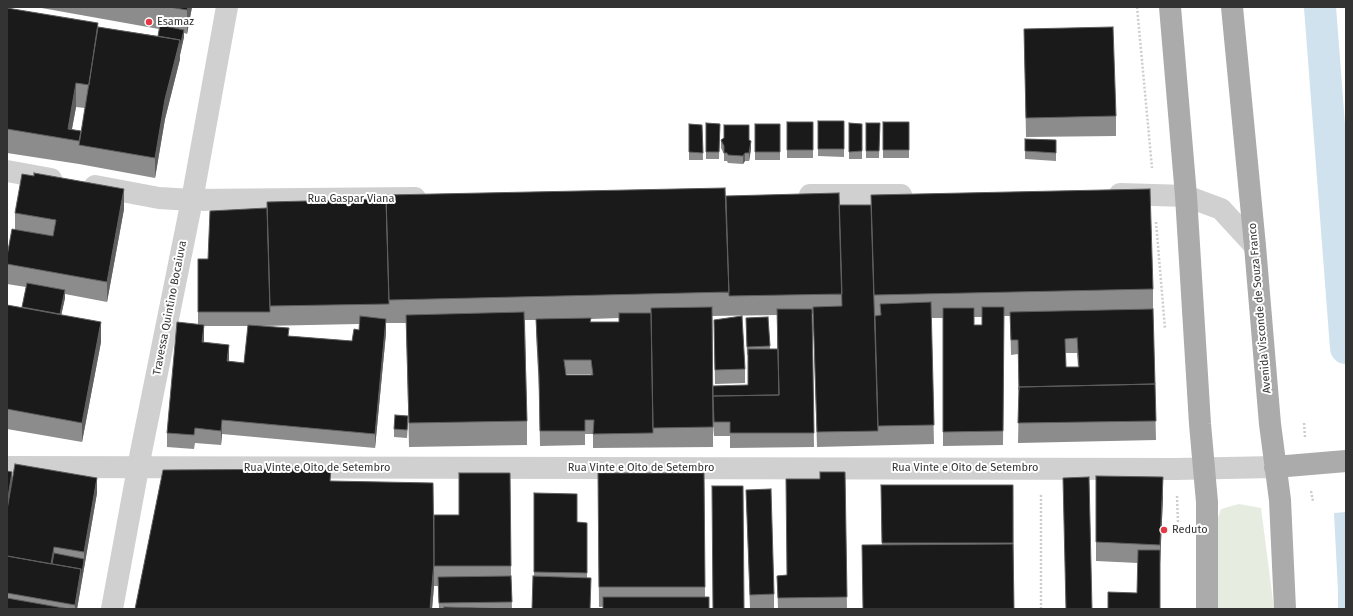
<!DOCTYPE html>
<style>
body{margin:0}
#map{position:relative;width:1353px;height:616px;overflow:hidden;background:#fff;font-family:"Fira Sans",sans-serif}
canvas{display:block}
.frame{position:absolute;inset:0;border:8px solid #333;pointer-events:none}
</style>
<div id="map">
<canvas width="1353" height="616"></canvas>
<div class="frame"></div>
</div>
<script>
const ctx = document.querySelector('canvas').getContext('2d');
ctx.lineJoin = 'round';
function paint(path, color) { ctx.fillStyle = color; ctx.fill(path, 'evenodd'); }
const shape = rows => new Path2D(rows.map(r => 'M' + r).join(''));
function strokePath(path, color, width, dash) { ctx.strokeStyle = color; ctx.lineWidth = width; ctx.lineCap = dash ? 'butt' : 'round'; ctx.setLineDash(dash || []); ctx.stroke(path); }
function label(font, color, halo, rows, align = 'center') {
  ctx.font = font + ' "Fira Sans",sans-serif'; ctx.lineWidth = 4; ctx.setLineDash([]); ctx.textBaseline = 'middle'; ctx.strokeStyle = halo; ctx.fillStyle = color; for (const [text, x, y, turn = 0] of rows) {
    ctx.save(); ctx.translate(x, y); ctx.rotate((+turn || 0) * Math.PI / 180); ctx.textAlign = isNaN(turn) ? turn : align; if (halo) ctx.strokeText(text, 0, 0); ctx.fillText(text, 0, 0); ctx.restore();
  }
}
paint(shape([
 [1239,504,1261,508,1274,609,1218,609,1216,524,1221,509]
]), '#e6ecdf');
paint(shape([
 [1346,512,1346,609,1338,609,1338,591,1334,513]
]), '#cfe2ee');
strokePath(shape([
 [1320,7,1346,348]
]), '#cfe2ee', 32);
strokePath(shape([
 [1137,7,1152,168],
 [1156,222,1165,329],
 [1304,423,1305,437],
 [1311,491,1313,501],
 [1041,495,1041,609],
 [1177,496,1178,523]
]), '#cdcdcd', 2.5, [2, 2]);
strokePath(shape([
 [7,171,51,179],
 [95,186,159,198,192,200,415,198],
 [1120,194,1186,196,1221,209,1255,246],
 [810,195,901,195],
 [7,467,1176,469,1275,467],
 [112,609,141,452,192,200,227,7]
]), '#d0d0d0', 22);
strokePath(shape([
 [1170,7,1186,196,1200,424,1207,502,1207,609],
 [1232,7,1255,246,1270,424,1280,500,1285,609],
 [1275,467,1346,461]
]), '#ababab', 22);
paint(shape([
 [36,7,192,7,187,34,184,33,184,37,180,55,180,59,165,119,155,178,79,164,7,153,7,8,98,27,158,36,159,29],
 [76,107,85,108,81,136,72,129],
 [1024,29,1116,116,1116,136,1026,137],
 [818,121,844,121,844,157,818,156],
 [787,122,813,122,813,158,787,158],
 [883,122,909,122,909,158,883,158],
 [706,123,720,124,719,159,706,159],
 [849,123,862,124,862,159,849,159],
 [866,123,880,123,879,158,866,158],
 [689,124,702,125,703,160,689,160],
 [755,124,780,124,780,160,755,160],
 [724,138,749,140,751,149,749,161,745,161,743,164,728,163,727,161,724,161,724,154,721,148,721,140],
 [1025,139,1056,140,1056,161,1025,159],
 [726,196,839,205,1153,289,1153,313,1156,440,1018,443,1019,396,1018,354,1011,355,1010,316,1004,316,1003,445,943,446,943,318,931,318,934,444,817,447,813,314,812,314,814,447,730,448,730,436,714,436,713,424,713,447,593,448,593,434,585,434,585,445,540,446,539,390,536,333,536,320,525,320,527,421,527,445,409,447,406,323,386,323,386,333,375,448,222,434,221,445,195,443,194,449,167,447,167,433,198,324,198,259,208,259],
 [777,315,777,349,770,349,768,317,746,318,747,355,748,355,748,385,713,386,712,316],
 [974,317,982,317,982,325,974,325],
 [619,318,619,322,591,322,591,319],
 [359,324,359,330,352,341,289,336,260,326],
 [204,326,248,326,244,363,228,361,229,359,204,342],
 [1065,353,1077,353,1078,367,1066,367],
 [566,374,591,374,591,375,566,375],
 [124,209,107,302,65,294,65,298,61,315,101,342,82,442,7,429,7,305,22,308,26,287,7,284,7,256,15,230,15,213],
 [714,334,745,369,745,383,715,384],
 [408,423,407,438,394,437,394,429],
 [7,471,12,478,97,493,77,609,7,609],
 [845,472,847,609,778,609,777,576,787,575,820,479],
 [510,473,511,576,512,609,439,609,438,586,434,586,432,609,135,609,331,481,434,527,459,515],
 [704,473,705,597,599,607,598,492],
 [1096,476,1163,497,1160,564,1137,593,1138,563,1096,561],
 [881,485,1013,485,1014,609,882,545],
 [746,490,774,594,774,609,750,609],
 [534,493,577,522,587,523,587,578,534,576]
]), '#8c8c8c');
paint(shape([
 [188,7,192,7,187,34,187,10],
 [184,30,184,37,180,55,180,59,165,119,155,178,155,158,165,99,180,40],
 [76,83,76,107,70,139,68,129],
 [751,141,751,149,749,161,749,153],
 [745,153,745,161,743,164,743,156],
 [124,189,124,209,107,302,107,282],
 [65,290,65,298,60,321,60,314],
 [386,319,386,333,375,448,375,434],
 [101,322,101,342,82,442,82,423],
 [204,325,204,339,202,356,202,342],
 [229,345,229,359,227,375,227,361],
 [222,420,222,434,221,445,221,431],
 [12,472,12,491,7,523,7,504],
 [1163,477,1163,497,1160,564,1160,609,1160,545],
 [97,478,97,493,77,609,75,609,75,605,81,569,84,559,84,552],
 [54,547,54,561,50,569],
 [434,562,434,586,432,609,430,609]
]), '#5f5f5f');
const building = shape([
 [169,7,188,7,187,10,169,7],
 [7,8,98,23,89,85,76,83,68,129,81,131,79,141,7,129,7,8],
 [160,25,184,30,180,47,180,40,158,36,160,25],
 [98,27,180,40,165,99,155,158,79,145,98,27],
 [1113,27,1116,116,1026,118,1024,29,1113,27],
 [818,121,844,121,844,149,818,149,818,121],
 [787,122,813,122,813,150,787,150,787,122],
 [883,122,909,122,909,150,883,150,883,122],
 [706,123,720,124,719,152,706,152,706,123],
 [849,123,862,124,862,151,849,152,849,123],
 [866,123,880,123,879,151,866,151,866,123],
 [689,124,702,125,703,153,689,152,689,124],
 [755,124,780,124,780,152,755,152,755,124],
 [724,125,749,125,749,140,751,141,749,153,745,153,743,156,728,155,727,153,724,153,724,146,721,140,724,138,724,125],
 [1025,139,1056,140,1056,153,1025,151,1025,139],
 [34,173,124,189,107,282,7,264,7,256,12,229,53,236,56,220,15,213,22,174,34,176,34,173],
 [725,188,729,292,389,300,386,195,725,188],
 [1150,189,1153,289,874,295,871,195,1150,189],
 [839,193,842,294,729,296,726,196,839,193],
 [386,199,389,304,270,306,267,202,386,199],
 [839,205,871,205,878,431,817,432,813,307,842,306,839,205],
 [267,208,270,312,198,312,198,259,208,259,210,211,267,208],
 [27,283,65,290,60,314,22,307,27,283],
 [931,302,934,425,878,426,875,316,881,315,880,304,931,302],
 [7,305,101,322,82,423,7,409,7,305],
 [712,307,713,427,653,428,651,308,712,307],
 [982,307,1004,307,1003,431,943,432,943,308,974,308,974,325,982,325,982,307],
 [777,309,812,309,814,433,730,433,730,422,714,422,713,396,779,395,777,309],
 [1153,309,1155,384,1019,387,1019,390,1018,340,1011,340,1010,312,1153,309],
 [1077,338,1079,367,1066,367,1065,339,1077,338],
 [524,312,527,421,409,423,406,315,524,312],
 [619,313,651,313,653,433,593,434,594,420,585,420,585,431,540,431,539,376,536,319,591,318,590,322,619,322,619,313],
 [564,360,591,360,593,375,566,375,564,360],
 [360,316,386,319,375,434,222,420,221,431,195,428,194,435,167,433,177,322,204,325,202,342,229,345,227,361,244,363,248,325,289,328,288,336,352,341,354,329,359,330,360,316],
 [742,316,745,369,715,370,714,320,742,316],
 [768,317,770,346,747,347,746,318,768,317],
 [748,349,778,349,779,395,713,396,713,386,748,385,748,349],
 [1155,384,1156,421,1018,423,1019,387,1155,384],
 [395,415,408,416,407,430,394,429,395,415],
 [15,464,97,478,84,552,54,547,51,564,7,556,7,510,15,464],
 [331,469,330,481,433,483,434,562,430,609,135,609,163,470,331,469],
 [7,471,12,472,7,504,7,471],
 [820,472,845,472,847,597,778,598,777,576,787,575,786,479,820,479,820,472],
 [459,473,510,473,511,566,434,566,434,515,459,515,459,473],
 [598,473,704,473,705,587,599,587,598,473],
 [1096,476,1163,477,1160,545,1096,542,1096,476],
 [1089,477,1092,609,1066,609,1063,478,1089,477],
 [881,485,1013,485,1013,543,882,543,881,485],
 [712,486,743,486,744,609,713,609,712,486],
 [771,489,774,594,750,595,746,490,771,489],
 [534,493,577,494,577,522,587,523,587,573,534,572,534,493],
 [1013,544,1014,609,863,609,862,545,1013,544],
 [1138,550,1160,550,1160,609,1108,609,1108,592,1137,593,1138,550],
 [54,553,84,559,81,581,81,569,52,564,54,553],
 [7,556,81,569,75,605,7,593,7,556],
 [511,576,512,602,439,603,438,577,511,576],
 [533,576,591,578,590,609,532,609,533,576],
 [603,597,709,597,709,609,603,609,603,597],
 [7,598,69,609,7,609,7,598],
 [444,607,511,609,444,609,444,607]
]);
paint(building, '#1a1a1a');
strokePath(building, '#5f5f5f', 1);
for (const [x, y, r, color] of [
 [149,22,4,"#e63946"],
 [1164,530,4,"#e63946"]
]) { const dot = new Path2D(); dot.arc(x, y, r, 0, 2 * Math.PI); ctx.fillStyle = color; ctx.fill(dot); strokePath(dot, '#fff', 1.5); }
label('11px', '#333', '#fff', [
 ["Esamaz",157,22],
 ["Reduto",1172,530]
], 'left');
label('11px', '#333', '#fff', [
 ["Rua Gaspar Viana",351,199],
 ["Travessa Quintino Bocaiuva",170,308,-79],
 ["Avenida Visconde de Souza Franco",1260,308,-95],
 ["Rua Vinte e Oito de Setembro",317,468],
 ["Rua Vinte e Oito de Setembro",641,468],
 ["Rua Vinte e Oito de Setembro",965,468]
]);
</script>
